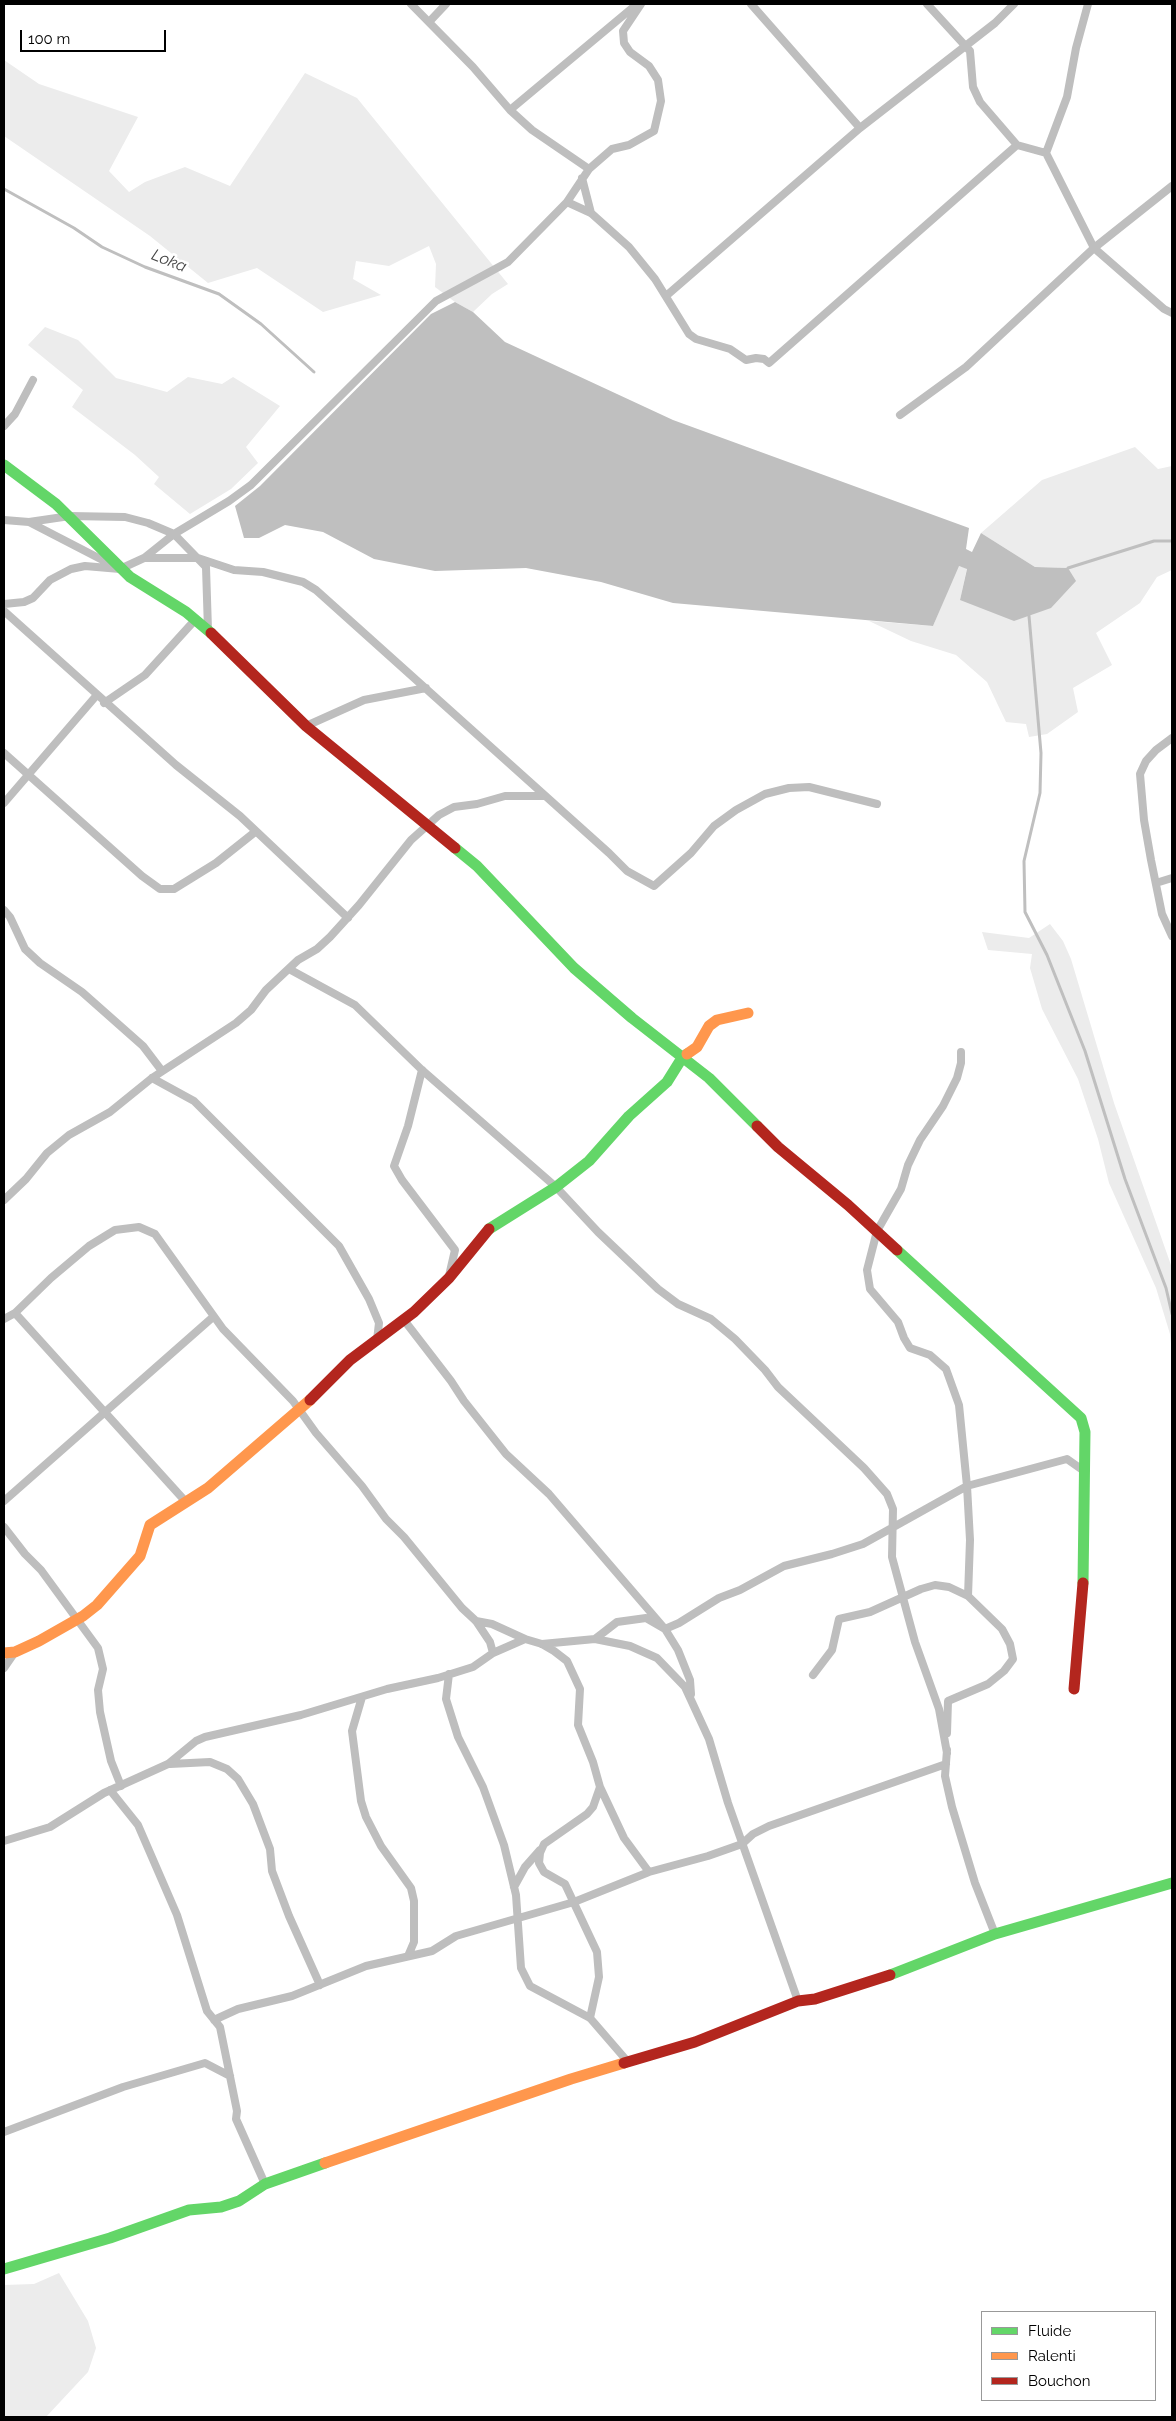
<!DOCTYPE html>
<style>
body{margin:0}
#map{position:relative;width:1176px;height:2421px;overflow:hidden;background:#fff;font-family:Raleway,sans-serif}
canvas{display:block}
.frame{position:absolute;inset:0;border:5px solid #000;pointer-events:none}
.legend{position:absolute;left:981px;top:2311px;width:175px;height:90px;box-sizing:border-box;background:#fff;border:1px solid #999;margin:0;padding:6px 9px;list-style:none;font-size:15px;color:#000}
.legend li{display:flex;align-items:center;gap:10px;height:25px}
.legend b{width:25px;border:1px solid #999}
.scale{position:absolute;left:20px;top:30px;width:146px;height:22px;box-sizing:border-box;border:2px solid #000;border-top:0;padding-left:6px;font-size:15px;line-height:18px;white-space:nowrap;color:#000;-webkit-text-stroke:4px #fff;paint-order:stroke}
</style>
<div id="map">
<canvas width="1176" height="2421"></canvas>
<div class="frame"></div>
<ul class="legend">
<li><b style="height:6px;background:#63d668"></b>Fluide</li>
<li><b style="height:6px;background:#ff974d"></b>Ralenti</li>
<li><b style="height:6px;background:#b3261e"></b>Bouchon</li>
</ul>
<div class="scale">100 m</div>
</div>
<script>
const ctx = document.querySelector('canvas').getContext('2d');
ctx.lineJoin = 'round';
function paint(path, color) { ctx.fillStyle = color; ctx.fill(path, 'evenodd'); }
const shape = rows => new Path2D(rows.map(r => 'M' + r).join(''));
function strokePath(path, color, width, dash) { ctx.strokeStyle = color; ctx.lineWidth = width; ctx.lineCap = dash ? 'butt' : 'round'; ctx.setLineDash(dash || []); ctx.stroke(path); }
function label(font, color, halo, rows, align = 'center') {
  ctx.font = font + ' Raleway,sans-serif'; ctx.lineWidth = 5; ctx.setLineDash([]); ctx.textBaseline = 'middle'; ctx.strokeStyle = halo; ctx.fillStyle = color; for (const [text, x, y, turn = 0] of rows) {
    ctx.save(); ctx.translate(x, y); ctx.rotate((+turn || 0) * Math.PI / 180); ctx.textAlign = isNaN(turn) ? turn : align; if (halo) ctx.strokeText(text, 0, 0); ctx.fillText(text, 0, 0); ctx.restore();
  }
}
paint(shape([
 [4,60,39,84,138,117,109,171,129,192,145,182,185,167,230,186,305,73,357,98,508,284,492,294,473,312,455,302,435,287,436,264,429,246,389,266,356,261,353,279,381,295,323,312,257,268,208,283,150,236,4,136],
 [45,327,78,340,116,378,167,392,188,377,222,384,233,377,280,406,246,447,258,463,231,489,190,514,154,484,159,477,135,455,72,407,83,390,28,345],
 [1135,447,1158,469,1172,466,1172,570,1157,577,1140,603,1096,633,1112,665,1073,688,1078,712,1047,734,1029,737,1026,724,1006,722,987,682,956,655,911,641,869,621,933,626,958,566,967,568,960,600,1068,568,1035,567,981,533,1042,480],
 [1050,924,1063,941,1071,959,1114,1103,1172,1268,1172,1353,1170,1334,1156,1288,1109,1183,1098,1139,1078,1079,1042,1009,1030,968,1032,954,988,950,982,932,1029,938],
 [59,2273,88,2321,96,2348,88,2372,46,2417,4,2417,4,2285,34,2284]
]), '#ececec');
paint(shape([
 [455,302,473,312,505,342,673,420,969,528,966,549,972,552,981,533,1035,567,1068,568,1076,581,1051,608,1014,621,960,600,967,569,959,566,933,626,673,603,601,582,526,568,435,571,374,559,323,532,285,525,259,538,244,538,235,506,260,486,431,314]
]), '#bfbfbf');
strokePath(shape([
 [4,189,74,228,102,247,145,267,219,294,261,324,314,372],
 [1068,568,1154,541,1172,541],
 [1029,616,1041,753,1040,793,1024,861,1025,912,1047,955,1085,1051,1125,1179,1166,1288,1172,1314]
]), '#bfbfbf', 3);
strokePath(shape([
 [411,4,473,67,510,110,532,130,589,169],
 [751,4,860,128],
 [927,4,970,51,973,87,980,102,1017,145,1046,153,1094,248,1164,309,1172,313],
 [430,21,446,4],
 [510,110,637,4],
 [1046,153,1067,97,1076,48,1088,4],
 [582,178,591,213],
 [567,202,591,213,629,247,655,279,689,334,696,339,730,349,746,360,756,358,764,359,769,363,1017,145],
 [666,296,860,128,995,23,1014,4],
 [900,415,966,367,1094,248,1172,186],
 [4,426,15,414,33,380],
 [4,520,29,522,116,567],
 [29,522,70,516,125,517,148,523,174,534,206,567,208,630],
 [144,558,198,558,234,570,263,572,303,582,316,590,609,853,627,871,654,886,691,853,714,826,736,810,765,794,789,788,809,787,877,804],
 [4,604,24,602,33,598,50,580,71,569,85,566,120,569,144,558,174,534,229,501,251,485,436,301,508,262,567,202,589,169,612,149,629,145,654,131,661,101,658,80,649,66,630,52,624,43,623,31,641,4],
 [4,611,176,765,240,816,348,918],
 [104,703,145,675,195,620],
 [306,726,364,700,426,688],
 [1172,738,1156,750,1146,761,1140,774,1144,820,1151,860,1162,914,1172,936],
 [4,753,142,876,160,889,174,889,216,863,255,832],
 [4,803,96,696],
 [1156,883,1172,878],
 [4,910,10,917,25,949,40,963,82,992,143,1046,162,1071],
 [289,969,355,1005,422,1070,556,1187,598,1232,658,1289,678,1304,711,1319,735,1339,765,1370,778,1387,864,1468,887,1494,893,1509,892,1557,915,1642,939,1709,947,1753],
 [422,1070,408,1126,394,1166,402,1180,455,1250,449,1276],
 [152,1078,194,1101,339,1246,369,1299,379,1323,377,1340],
 [4,1200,26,1179,47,1153,69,1135,110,1112,152,1078,236,1023,251,1010,266,990,298,960,317,949,330,937,359,905,411,840,439,815,454,807,477,804,505,796,544,796],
 [15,1313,186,1502],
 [4,1319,15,1313,51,1278,89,1246,115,1230,139,1227,155,1234,223,1329,293,1401,316,1433,362,1486,386,1519,404,1537,462,1608,476,1621,490,1642,493,1653],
 [404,1320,451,1381,464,1401,506,1454,549,1494,665,1629,678,1650,690,1680,691,1694],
 [4,1501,213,1317],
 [4,1527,25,1554,41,1570,98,1648,103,1669,98,1690,100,1712,111,1761,121,1786],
 [476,1621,492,1624,525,1639,542,1644,554,1651,567,1661,580,1689,578,1725,593,1762,600,1787,593,1807,587,1814,544,1844,540,1853,539,1863,544,1872,565,1884,597,1952,599,1977,590,2018],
 [595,1639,617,1622,646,1618,665,1629,679,1623,719,1598,740,1590,784,1566,832,1554,863,1544,967,1486,1067,1459,1084,1471],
 [542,1644,595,1639,630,1646,657,1658,685,1687,709,1739,728,1803,798,2001],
 [4,1668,15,1652],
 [449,1674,446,1699,458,1737,483,1787,504,1845,516,1895,521,1968,530,1986,590,2018,628,2062],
 [813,1675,832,1650,839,1619,870,1612,921,1589,935,1585,949,1587,968,1596],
 [362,1697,352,1731,361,1801,366,1817,381,1846,411,1888,414,1901,414,1942,408,1956],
 [947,1733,948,1701,988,1684,1004,1671,1013,1659,1010,1644,1002,1629,968,1596,970,1540,967,1486,959,1405,946,1369,930,1355,910,1348,904,1338,898,1322,870,1289,867,1270,877,1231,901,1189,908,1165,920,1140,943,1106,957,1078,961,1063,961,1052],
 [947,1750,945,1776,952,1807,975,1883,995,1934],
 [170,1764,210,1762,227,1769,238,1779,253,1804,270,1849,272,1871,289,1916,320,1985],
 [600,1787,624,1838,649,1872],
 [110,1790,138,1825,177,1915,207,2011,220,2027,237,2111,236,2119,265,2184],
 [4,1841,50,1827,104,1793,168,1764,196,1741,205,1737,301,1715,387,1689,438,1678,473,1667,493,1653,525,1639],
 [514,1887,525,1867,540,1850],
 [214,2020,238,2009,292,1996,366,1966,432,1951,456,1936,574,1902,649,1872,708,1856,742,1844,753,1834,769,1826,946,1764],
 [4,2132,123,2087,205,2063,230,2076]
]), '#bebebe', 8);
strokePath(shape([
 [4,465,56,504,130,577,186,612,211,633],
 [455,848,477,866,574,968,632,1018,709,1078,757,1126],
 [489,1229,556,1187,589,1161,629,1116,667,1082,682,1058,687,1054],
 [897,1250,1081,1418,1085,1432,1083,1583],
 [890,1975,995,1934,1172,1883],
 [4,2269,110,2238,189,2210,221,2207,239,2201,265,2184,325,2163]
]), '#63d668', 11);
strokePath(shape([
 [687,1054,697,1047,709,1026,717,1020,748,1013],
 [4,1653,15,1652,39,1641,83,1616,97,1605,140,1556,150,1525,208,1488,310,1400],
 [325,2163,571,2079,624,2063]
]), '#ff974d', 11);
strokePath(shape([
 [211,633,306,726,455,848],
 [757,1126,778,1147,848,1205,897,1250],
 [310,1400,350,1360,414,1312,449,1278,489,1229],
 [1074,1689,1083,1583],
 [624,2063,695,2042,798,2001,815,1999,890,1975]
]), '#b3261e', 11);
label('italic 16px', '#444', '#fff', [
 ["Loka",169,261,22]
]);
</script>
